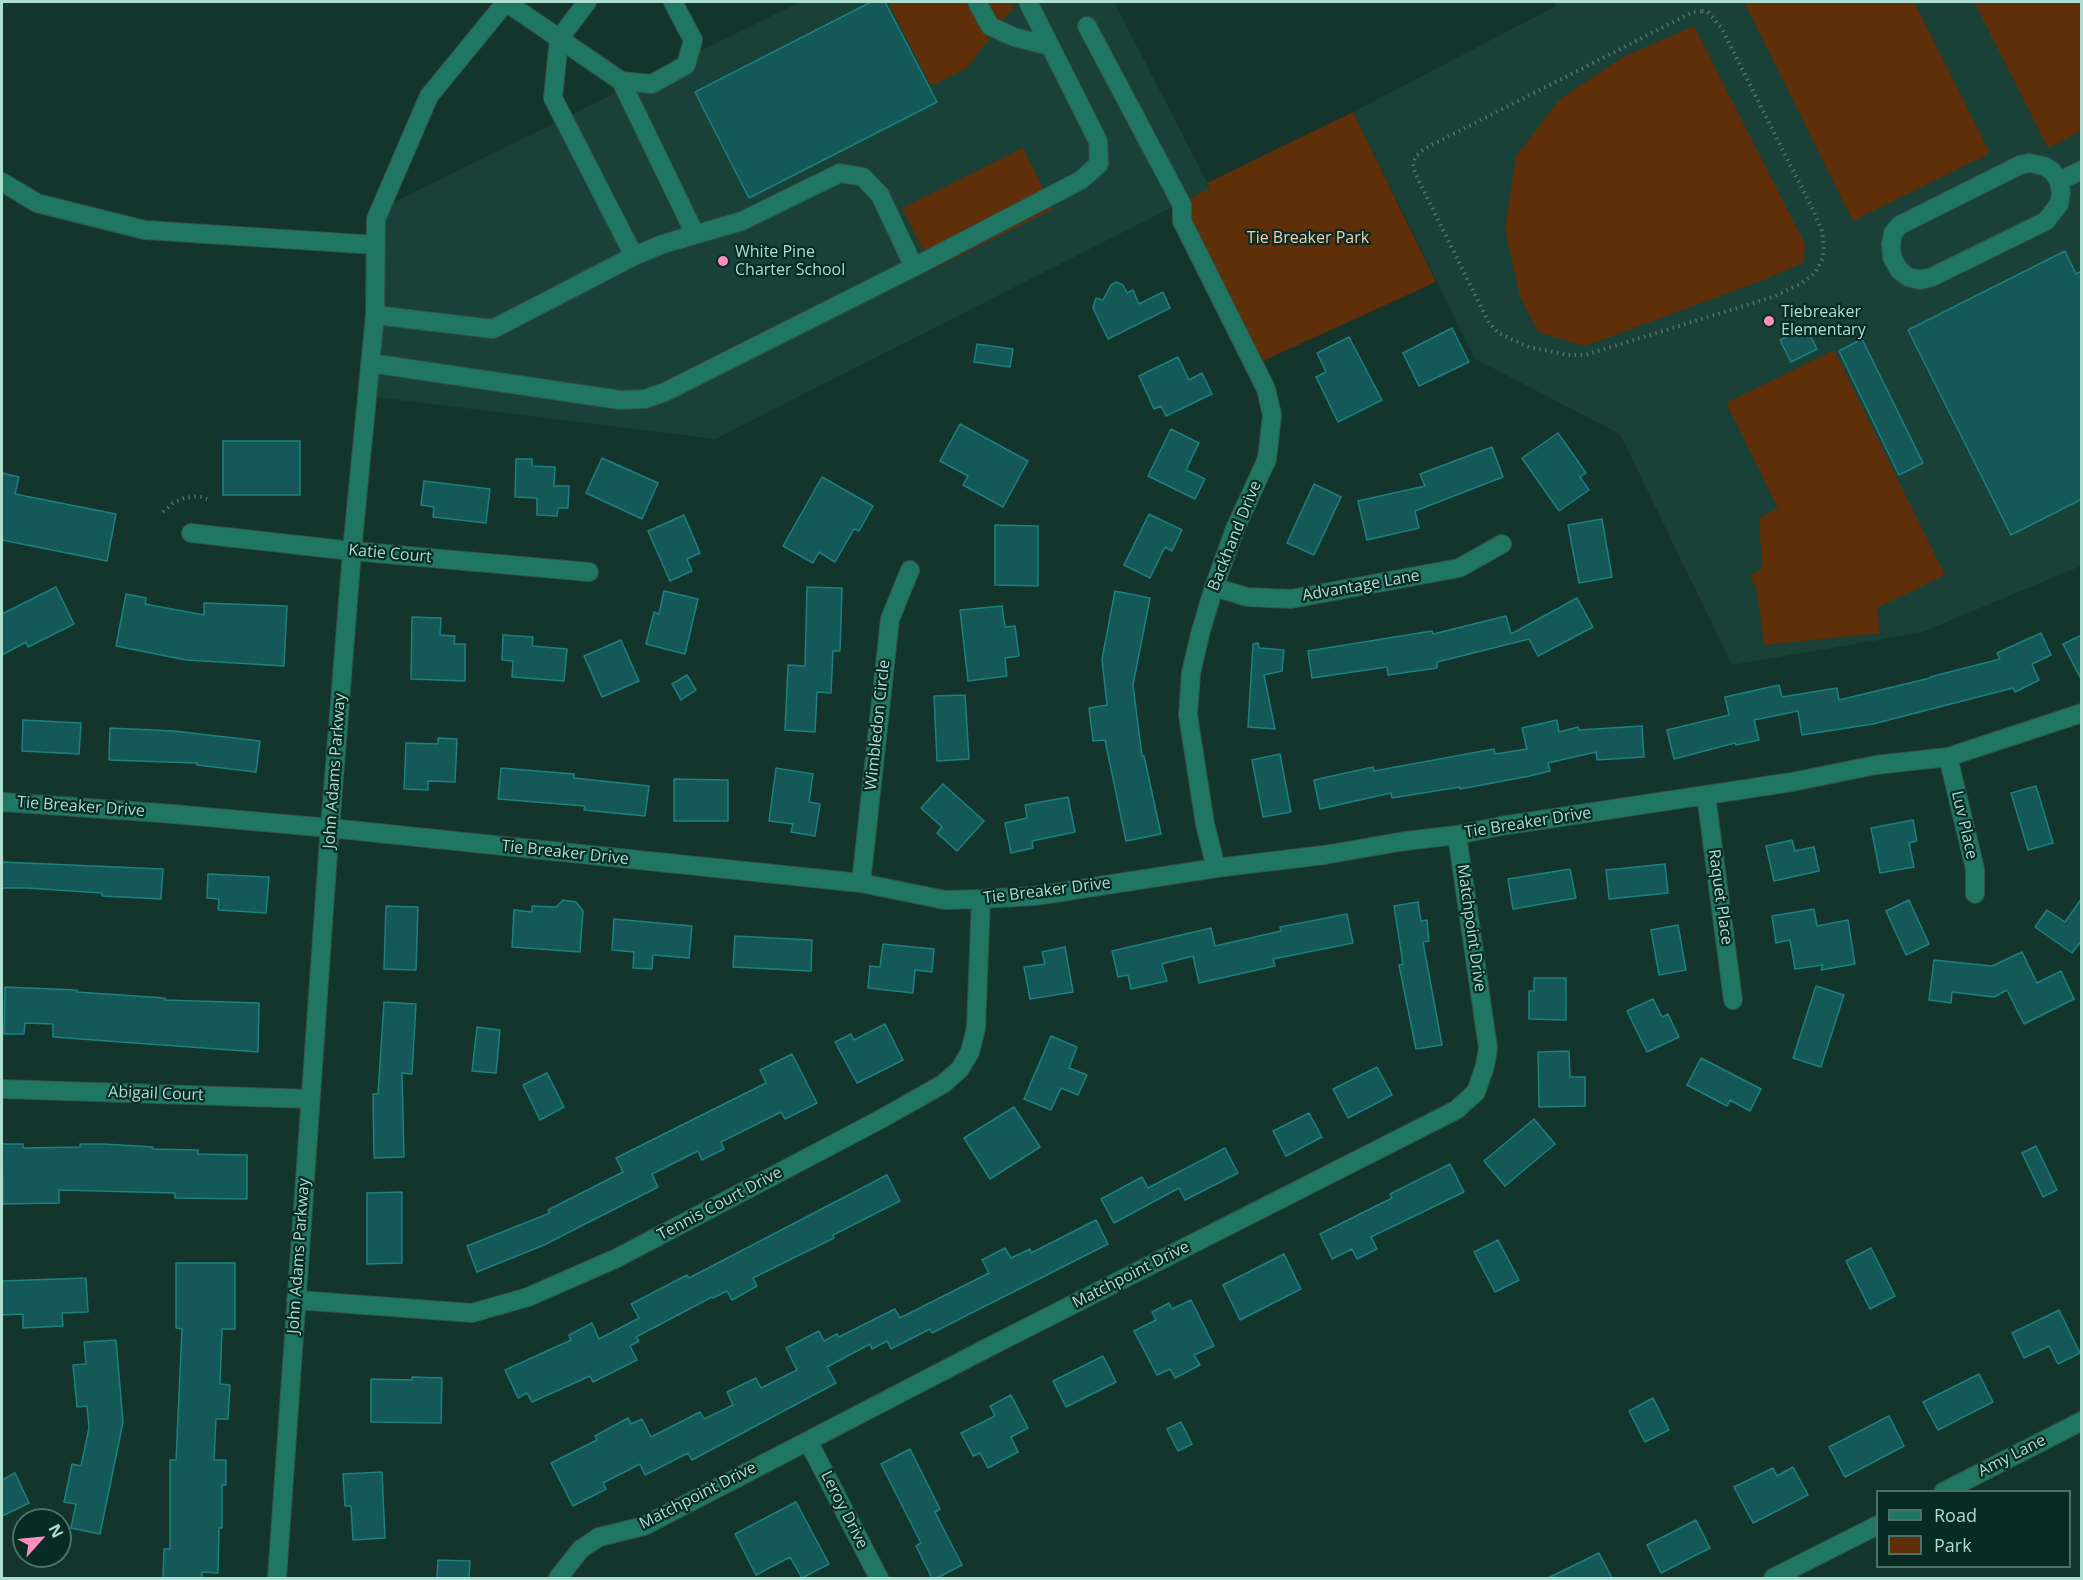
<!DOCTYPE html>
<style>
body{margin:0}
#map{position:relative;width:2083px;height:1580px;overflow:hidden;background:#13352c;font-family:"Open Sans",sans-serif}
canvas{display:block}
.frame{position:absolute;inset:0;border:3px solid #aedecf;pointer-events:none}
.legend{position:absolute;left:1876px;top:1490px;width:195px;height:78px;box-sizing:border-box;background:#082b23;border:2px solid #4a7368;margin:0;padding:8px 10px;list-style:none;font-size:18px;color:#aedecf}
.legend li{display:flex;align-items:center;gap:12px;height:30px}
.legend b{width:30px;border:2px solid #4a7368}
.north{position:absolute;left:12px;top:1508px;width:60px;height:60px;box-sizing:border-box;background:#082b23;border:2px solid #4a7368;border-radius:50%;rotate:63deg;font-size:16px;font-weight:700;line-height:24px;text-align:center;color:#aedecf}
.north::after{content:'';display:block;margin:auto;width:21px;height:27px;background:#fd8ebe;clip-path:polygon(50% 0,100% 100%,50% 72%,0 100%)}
</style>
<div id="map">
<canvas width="2083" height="1580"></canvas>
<div class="frame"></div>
<ul class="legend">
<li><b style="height:8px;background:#1f7662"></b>Road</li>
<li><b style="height:16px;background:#5e2f08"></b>Park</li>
</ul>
<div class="north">N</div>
</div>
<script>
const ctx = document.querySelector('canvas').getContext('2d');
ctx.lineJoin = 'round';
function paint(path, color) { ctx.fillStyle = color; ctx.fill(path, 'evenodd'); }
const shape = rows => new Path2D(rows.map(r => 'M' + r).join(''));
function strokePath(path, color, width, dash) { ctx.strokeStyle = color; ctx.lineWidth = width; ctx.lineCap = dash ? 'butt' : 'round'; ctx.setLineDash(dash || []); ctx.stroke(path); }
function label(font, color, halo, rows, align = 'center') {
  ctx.font = font + ' "Open Sans",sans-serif'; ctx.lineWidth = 4.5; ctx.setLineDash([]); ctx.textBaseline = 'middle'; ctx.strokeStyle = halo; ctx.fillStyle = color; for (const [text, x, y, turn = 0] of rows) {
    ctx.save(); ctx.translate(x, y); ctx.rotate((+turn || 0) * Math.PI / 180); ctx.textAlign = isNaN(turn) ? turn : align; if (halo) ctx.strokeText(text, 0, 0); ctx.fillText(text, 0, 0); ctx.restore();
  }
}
paint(shape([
 [800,2,1114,2,1210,188,715,439,367,396,384,207],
 [1554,2,2081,2,2081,566,1920,633,1732,665,1620,434,1475,359,1353,112,1556,6]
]), '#1a4137');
paint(shape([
 [888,2,1017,2,967,68,931,86],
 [1744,2,1914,2,1990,153,1853,221],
 [1974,2,2081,2,2081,131,2048,148],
 [1694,26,1805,244,1804,262,1766,279,1585,346,1538,332,1520,296,1505,229,1516,156,1560,99,1623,57],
 [1353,112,1436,282,1254,365,1174,206,1210,188,1207,183],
 [1023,148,1053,209,933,269,902,208],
 [1834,350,1945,575,1877,608,1880,633,1764,645,1757,590,1750,575,1762,569,1759,518,1778,508,1726,403]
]), '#5e2f08');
const building = shape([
 [871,2,885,2,937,102,749,198,695,92,871,2],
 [2065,251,2076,274,2082,271,2082,499,2011,535,1908,330,2065,251],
 [1116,282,1123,285,1127,293,1133,290,1139,304,1163,292,1170,308,1108,339,1093,308,1096,298,1103,300,1111,285,1116,282],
 [1806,327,1817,349,1791,362,1780,340,1806,327],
 [1452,328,1469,362,1419,386,1403,353,1452,328],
 [1349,337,1382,400,1338,422,1316,377,1326,372,1317,353,1349,337],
 [1862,339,1923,463,1899,475,1839,351,1862,339],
 [977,344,1013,349,1010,367,974,362,977,344],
 [1178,357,1189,380,1202,373,1212,394,1166,416,1161,406,1154,409,1139,376,1178,357],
 [960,424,1028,461,1003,507,963,485,968,476,940,461,960,424],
 [1171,429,1199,443,1186,470,1205,479,1195,499,1148,476,1171,429],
 [1558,433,1586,473,1580,477,1589,490,1559,511,1522,458,1558,433],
 [223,441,300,441,300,495,223,495,223,441],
 [1492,447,1503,477,1415,511,1419,528,1367,540,1358,501,1425,486,1420,474,1492,447],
 [602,458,658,483,642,519,586,493,602,458],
 [516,459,532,459,532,466,555,467,554,486,569,486,568,508,558,508,557,516,537,515,537,498,515,497,516,459],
 [2,473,19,477,15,494,116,514,107,561,2,540,2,473],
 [822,477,873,506,859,531,854,529,835,562,819,552,813,563,783,546,822,477],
 [424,481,490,489,486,523,433,517,434,507,421,505,424,481],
 [1314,484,1341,497,1314,555,1287,543,1314,484],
 [1149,514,1182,530,1172,551,1165,547,1150,578,1124,565,1149,514],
 [684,515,700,553,687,559,692,571,670,581,648,531,684,515],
 [1602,519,1612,577,1579,583,1568,525,1602,519],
 [995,525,1038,526,1038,586,995,585,995,525],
 [56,587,74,624,28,647,26,642,2,655,2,614,56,587],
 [807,587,842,588,840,651,833,651,831,693,817,692,815,732,785,730,788,665,805,666,807,587],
 [664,591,698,599,685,654,646,644,654,612,659,614,664,591],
 [1115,591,1150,598,1133,685,1142,756,1144,756,1161,834,1126,841,1105,740,1093,741,1089,708,1107,705,1102,659,1115,591],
 [126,594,146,598,145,604,204,615,204,603,287,606,284,666,186,660,116,646,126,594],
 [1577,598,1593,627,1538,656,1529,639,1437,662,1437,668,1388,675,1387,667,1312,678,1308,651,1432,631,1433,634,1506,616,1511,634,1577,598],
 [1002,606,1005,627,1015,626,1019,656,1005,658,1007,676,968,681,960,610,1002,606],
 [412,617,441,618,440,635,455,636,454,644,465,644,465,681,411,679,412,617],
 [2041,633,2051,655,2032,664,2039,680,2015,692,2013,688,1873,724,1802,735,1798,711,1754,720,1759,740,1736,745,1735,743,1674,759,1667,730,1729,715,1725,697,1779,685,1782,697,1837,688,1839,700,1930,678,1930,677,2000,659,1997,653,2041,633],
 [503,635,533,637,532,646,567,649,564,681,512,677,513,661,502,660,503,635],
 [2082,635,2082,681,2063,644,2082,635],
 [621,640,639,681,602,697,584,656,621,640],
 [1258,643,1259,648,1284,650,1282,671,1264,675,1275,729,1248,727,1253,644,1258,643],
 [687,675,696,690,681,700,672,684,687,675],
 [965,695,969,759,937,761,934,696,965,695],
 [23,720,81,723,79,754,22,751,23,720],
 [1557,720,1559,732,1578,727,1579,730,1642,726,1644,757,1597,760,1596,752,1548,763,1550,771,1530,776,1460,789,1460,787,1392,798,1391,793,1320,809,1314,780,1373,767,1374,771,1494,749,1495,754,1527,749,1522,728,1557,720],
 [110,728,174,731,260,741,256,772,197,765,197,763,109,760,110,728],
 [438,738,457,739,455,782,428,781,428,790,404,789,406,743,438,744,438,738],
 [1280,754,1291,812,1263,817,1252,760,1280,754],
 [501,768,574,774,574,778,649,786,645,816,584,810,585,806,498,799,501,768],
 [776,768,813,774,809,802,820,804,815,836,791,832,793,824,769,821,776,768],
 [674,779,728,780,728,821,674,821,674,779],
 [943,784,984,821,957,851,937,833,942,827,921,808,943,784],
 [2036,786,2053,843,2028,850,2011,793,2036,786],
 [1068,797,1075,832,1032,841,1033,848,1011,853,1005,823,1027,818,1025,805,1068,797],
 [1913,820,1917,841,1909,843,1914,867,1880,873,1871,828,1913,820],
 [1792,840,1795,851,1814,847,1819,871,1774,881,1766,846,1792,840],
 [2,862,163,869,161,899,102,896,102,893,27,888,2,888,2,862],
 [1665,864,1668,893,1609,899,1606,870,1665,864],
 [1570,869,1576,898,1513,909,1508,879,1570,869],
 [208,874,269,877,266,913,218,910,219,899,207,898,208,874],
 [2082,898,2082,940,2072,953,2035,927,2047,910,2065,922,2082,898],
 [563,900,576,902,583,911,580,952,512,947,514,910,532,912,532,906,556,907,563,900],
 [1909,900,1929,944,1906,955,1886,911,1909,900],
 [1418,902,1421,921,1427,920,1429,941,1423,942,1442,1045,1416,1049,1399,965,1403,964,1394,906,1418,902],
 [386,906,418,907,416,970,384,969,386,906],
 [1814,909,1817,926,1848,920,1855,964,1821,970,1823,965,1795,969,1790,940,1776,943,1772,916,1814,909],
 [1347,914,1353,943,1273,959,1275,966,1199,983,1193,956,1162,964,1167,981,1131,989,1128,975,1118,977,1112,951,1211,928,1215,946,1281,931,1280,927,1347,914],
 [614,919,692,926,689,958,653,955,652,969,633,968,634,952,612,950,614,919],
 [1678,925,1686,970,1659,975,1651,930,1678,925],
 [735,936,812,940,811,971,733,967,735,936],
 [883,944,934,949,932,972,915,970,913,993,868,988,870,966,880,967,883,944],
 [1065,947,1073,992,1030,999,1024,967,1045,964,1042,952,1065,947],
 [2022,952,2037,983,2061,971,2074,999,2024,1024,2007,990,1994,997,1952,992,1951,1003,1929,1000,1934,960,1992,966,2022,952],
 [1534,978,1566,978,1566,1020,1529,1019,1529,991,1534,991,1534,978],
 [1816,986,1844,995,1821,1067,1793,1058,1816,986],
 [5,987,77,990,77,992,165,998,165,1000,259,1003,258,1052,53,1037,53,1024,25,1023,24,1034,4,1034,5,987],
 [1653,999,1662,1017,1668,1014,1679,1037,1647,1052,1627,1011,1653,999],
 [384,1002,416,1004,412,1074,402,1073,404,1157,374,1158,373,1094,378,1094,384,1002],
 [885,1024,903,1060,857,1083,835,1042,851,1034,854,1040,885,1024],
 [477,1027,500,1030,496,1073,472,1071,477,1027],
 [1051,1036,1077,1047,1069,1068,1087,1075,1078,1095,1061,1088,1051,1110,1024,1099,1051,1036],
 [1569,1051,1570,1077,1585,1077,1585,1106,1539,1107,1538,1052,1569,1051],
 [792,1054,817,1103,785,1119,781,1112,721,1142,724,1149,702,1160,698,1151,652,1174,658,1187,544,1245,477,1272,467,1246,550,1213,548,1210,623,1172,616,1158,766,1083,760,1070,792,1054],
 [1701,1058,1761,1089,1750,1111,1730,1100,1727,1106,1687,1085,1701,1058],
 [1377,1067,1392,1095,1348,1118,1333,1089,1377,1067],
 [547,1073,564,1107,540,1120,523,1085,547,1073],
 [1014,1107,1040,1147,990,1179,964,1138,1014,1107],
 [1309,1113,1322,1137,1286,1156,1273,1131,1309,1113],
 [1534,1119,1555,1144,1505,1186,1484,1161,1534,1119],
 [2,1144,23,1144,23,1148,80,1147,80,1144,104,1144,153,1147,152,1149,198,1150,198,1154,247,1155,247,1199,175,1198,175,1193,59,1190,59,1203,3,1204,2,1144],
 [2036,1146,2057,1190,2043,1197,2022,1153,2036,1146],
 [1225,1148,1238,1173,1185,1200,1179,1188,1114,1223,1101,1199,1142,1177,1148,1188,1225,1148],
 [1450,1164,1464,1192,1371,1237,1377,1249,1357,1259,1352,1249,1332,1259,1320,1234,1392,1198,1390,1194,1450,1164],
 [887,1175,900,1201,833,1235,834,1238,753,1278,757,1286,732,1300,727,1291,713,1298,712,1297,636,1337,639,1341,630,1346,637,1360,593,1382,590,1376,532,1402,527,1393,518,1398,505,1370,571,1340,569,1335,592,1323,599,1339,639,1318,631,1304,687,1275,689,1278,887,1175],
 [402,1192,402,1263,367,1264,367,1193,402,1192],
 [1096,1220,1108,1244,932,1333,930,1329,891,1349,887,1341,872,1349,870,1344,827,1367,836,1383,692,1460,688,1453,645,1475,640,1464,603,1483,606,1489,573,1506,551,1463,597,1440,595,1436,628,1418,631,1424,642,1419,651,1437,700,1412,704,1419,733,1405,727,1392,756,1378,761,1388,797,1370,786,1348,819,1331,824,1341,837,1334,839,1337,895,1309,900,1318,989,1273,982,1260,1005,1248,1011,1258,1030,1249,1031,1253,1096,1220],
 [1498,1240,1519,1280,1495,1292,1474,1252,1498,1240],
 [1871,1248,1895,1296,1870,1309,1846,1261,1871,1248],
 [1284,1254,1301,1289,1240,1320,1223,1285,1284,1254],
 [176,1263,235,1263,235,1329,222,1329,220,1384,230,1385,228,1419,216,1419,214,1460,226,1460,226,1485,222,1485,222,1528,219,1528,218,1573,202,1572,202,1578,163,1578,164,1549,170,1549,170,1460,176,1460,182,1329,176,1328,176,1263],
 [86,1278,88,1312,62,1313,63,1326,23,1328,23,1314,2,1315,2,1281,86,1278],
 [1191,1300,1214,1346,1194,1355,1200,1365,1175,1378,1170,1369,1157,1375,1134,1331,1156,1320,1152,1312,1169,1303,1172,1309,1191,1300],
 [2059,1310,2080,1353,2058,1364,2049,1346,2024,1358,2012,1333,2059,1310],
 [116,1340,123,1422,100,1534,71,1528,76,1504,64,1502,72,1464,81,1466,89,1428,87,1406,77,1407,73,1365,86,1364,84,1342,116,1340],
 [1103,1356,1116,1382,1066,1407,1053,1381,1103,1356],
 [1979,1374,1993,1402,1938,1430,1923,1402,1979,1374],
 [412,1377,442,1378,441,1423,371,1422,371,1379,412,1380,412,1377],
 [1011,1395,1028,1428,1011,1437,1018,1452,988,1468,980,1453,973,1456,961,1433,995,1416,990,1406,1011,1395],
 [1653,1398,1669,1430,1645,1442,1629,1411,1653,1398],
 [1889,1416,1904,1446,1845,1477,1829,1447,1889,1416],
 [1181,1422,1192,1444,1178,1451,1167,1429,1181,1422],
 [910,1449,940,1509,935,1512,962,1565,937,1578,932,1578,916,1546,921,1543,881,1464,910,1449],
 [1793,1467,1808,1495,1753,1523,1734,1487,1773,1468,1777,1476,1793,1467],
 [382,1472,385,1538,353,1540,351,1506,345,1506,343,1474,382,1472],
 [15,1473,29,1503,2,1516,2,1480,15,1473],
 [796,1502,829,1564,802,1578,790,1557,756,1575,735,1534,796,1502],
 [1696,1520,1710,1548,1661,1573,1647,1545,1696,1520],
 [1599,1553,1612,1578,1548,1578,1599,1553],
 [438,1560,470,1561,469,1578,437,1578,438,1560]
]);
paint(building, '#145958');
strokePath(building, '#1d8180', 1.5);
const minor = shape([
 [506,2,621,81,695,234],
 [587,2,559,39,553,98,634,256],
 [977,2,990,26,1014,37,1050,46],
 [1087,26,1182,205,1182,221,1266,389,1272,415,1267,459,1235,529,1214,587,1200,634,1191,673,1188,715,1205,824,1216,868],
 [621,81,652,84,686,65,693,40,673,2],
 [2029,163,2044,166,2052,171,2059,181,2061,194,2059,204,2046,221,1932,277,1920,280,1908,277,1899,270,1892,257,1891,244,1893,233,1900,225,2020,165,2029,163],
 [2059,181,2082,170],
 [2,182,37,203,145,230,376,245],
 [914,267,1081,180,1099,164,1098,141,1028,2],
 [370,363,620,400,645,399,665,392,914,267,880,195,863,177,840,173,742,221,663,244,634,256,493,329,375,315],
 [191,533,352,551,589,572],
 [1214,587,1247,597,1291,599,1459,568,1502,544],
 [1948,757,1975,869,1975,894],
 [1706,795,1733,1000],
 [2,802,161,813,330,828,861,883,945,900,981,899,1035,896,1216,868,1324,855,1405,841,1457,835,1501,826,1792,782,1876,765,1948,757,2082,713],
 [861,883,890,619,910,570],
 [2,1089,311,1099],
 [296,1300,472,1313,528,1297,617,1258,881,1119,943,1084,960,1069,970,1052,976,1028,981,899],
 [808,1441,879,1578],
 [1943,1492,2082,1421],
 [277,1578,328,853,352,551,375,315,376,219,429,96,506,2],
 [558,1578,581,1549,599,1537,644,1526,991,1346,1456,1110,1476,1092,1485,1066,1488,1048,1457,835],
 [1773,1578,1878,1525]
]);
strokePath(minor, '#315349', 20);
strokePath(shape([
 [1702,11,1708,12,1721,27,1814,212,1822,231,1824,246,1823,258,1815,273,1802,283,1773,297,1585,355,1568,355,1529,347,1498,333,1489,323,1415,173,1413,164,1416,156,1424,149,1693,12,1702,11],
 [163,512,173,503,184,498,198,496,207,499]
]), '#4e756a', 4, [1.5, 4.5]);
strokePath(minor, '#1f7662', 18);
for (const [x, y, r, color] of [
 [723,261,6,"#fd8ebe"],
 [1769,321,6,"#fd8ebe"]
]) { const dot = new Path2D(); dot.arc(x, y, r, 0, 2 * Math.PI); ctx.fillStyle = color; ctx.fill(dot); strokePath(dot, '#082b23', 2); }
label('16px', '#f7cdb2', '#082b23', [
 ["Tie Breaker Park",1308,238]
]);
label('16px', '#aedecf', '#082b23', [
 ["White Pine",735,252],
 ["Charter School",735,270],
 ["Tiebreaker",1781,312],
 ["Elementary",1781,330]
], 'left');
label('16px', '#aedecf', '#082b23', [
 ["Backhand Drive",1235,536,-68],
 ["Katie Court",390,554,5],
 ["Advantage Lane",1361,586,-10],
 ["Wimbledon Circle",878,725,-84],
 ["John Adams Parkway",335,771,-86],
 ["Tie Breaker Drive",81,807,4],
 ["Tie Breaker Drive",1528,823,-9],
 ["Luv Place",1964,825,77],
 ["Tie Breaker Drive",565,853,6],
 ["Tie Breaker Drive",1047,891,-7],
 ["Raquet Place",1720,897,82],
 ["Matchpoint Drive",1471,928,82],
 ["Abigail Court",156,1094,2],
 ["Tennis Court Drive",720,1204,-28],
 ["John Adams Parkway",299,1256,-86],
 ["Matchpoint Drive",1131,1275,-27],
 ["Amy Lane",2012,1456,-27],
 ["Matchpoint Drive",698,1496,-27],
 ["Leroy Drive",844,1510,63]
]);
</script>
